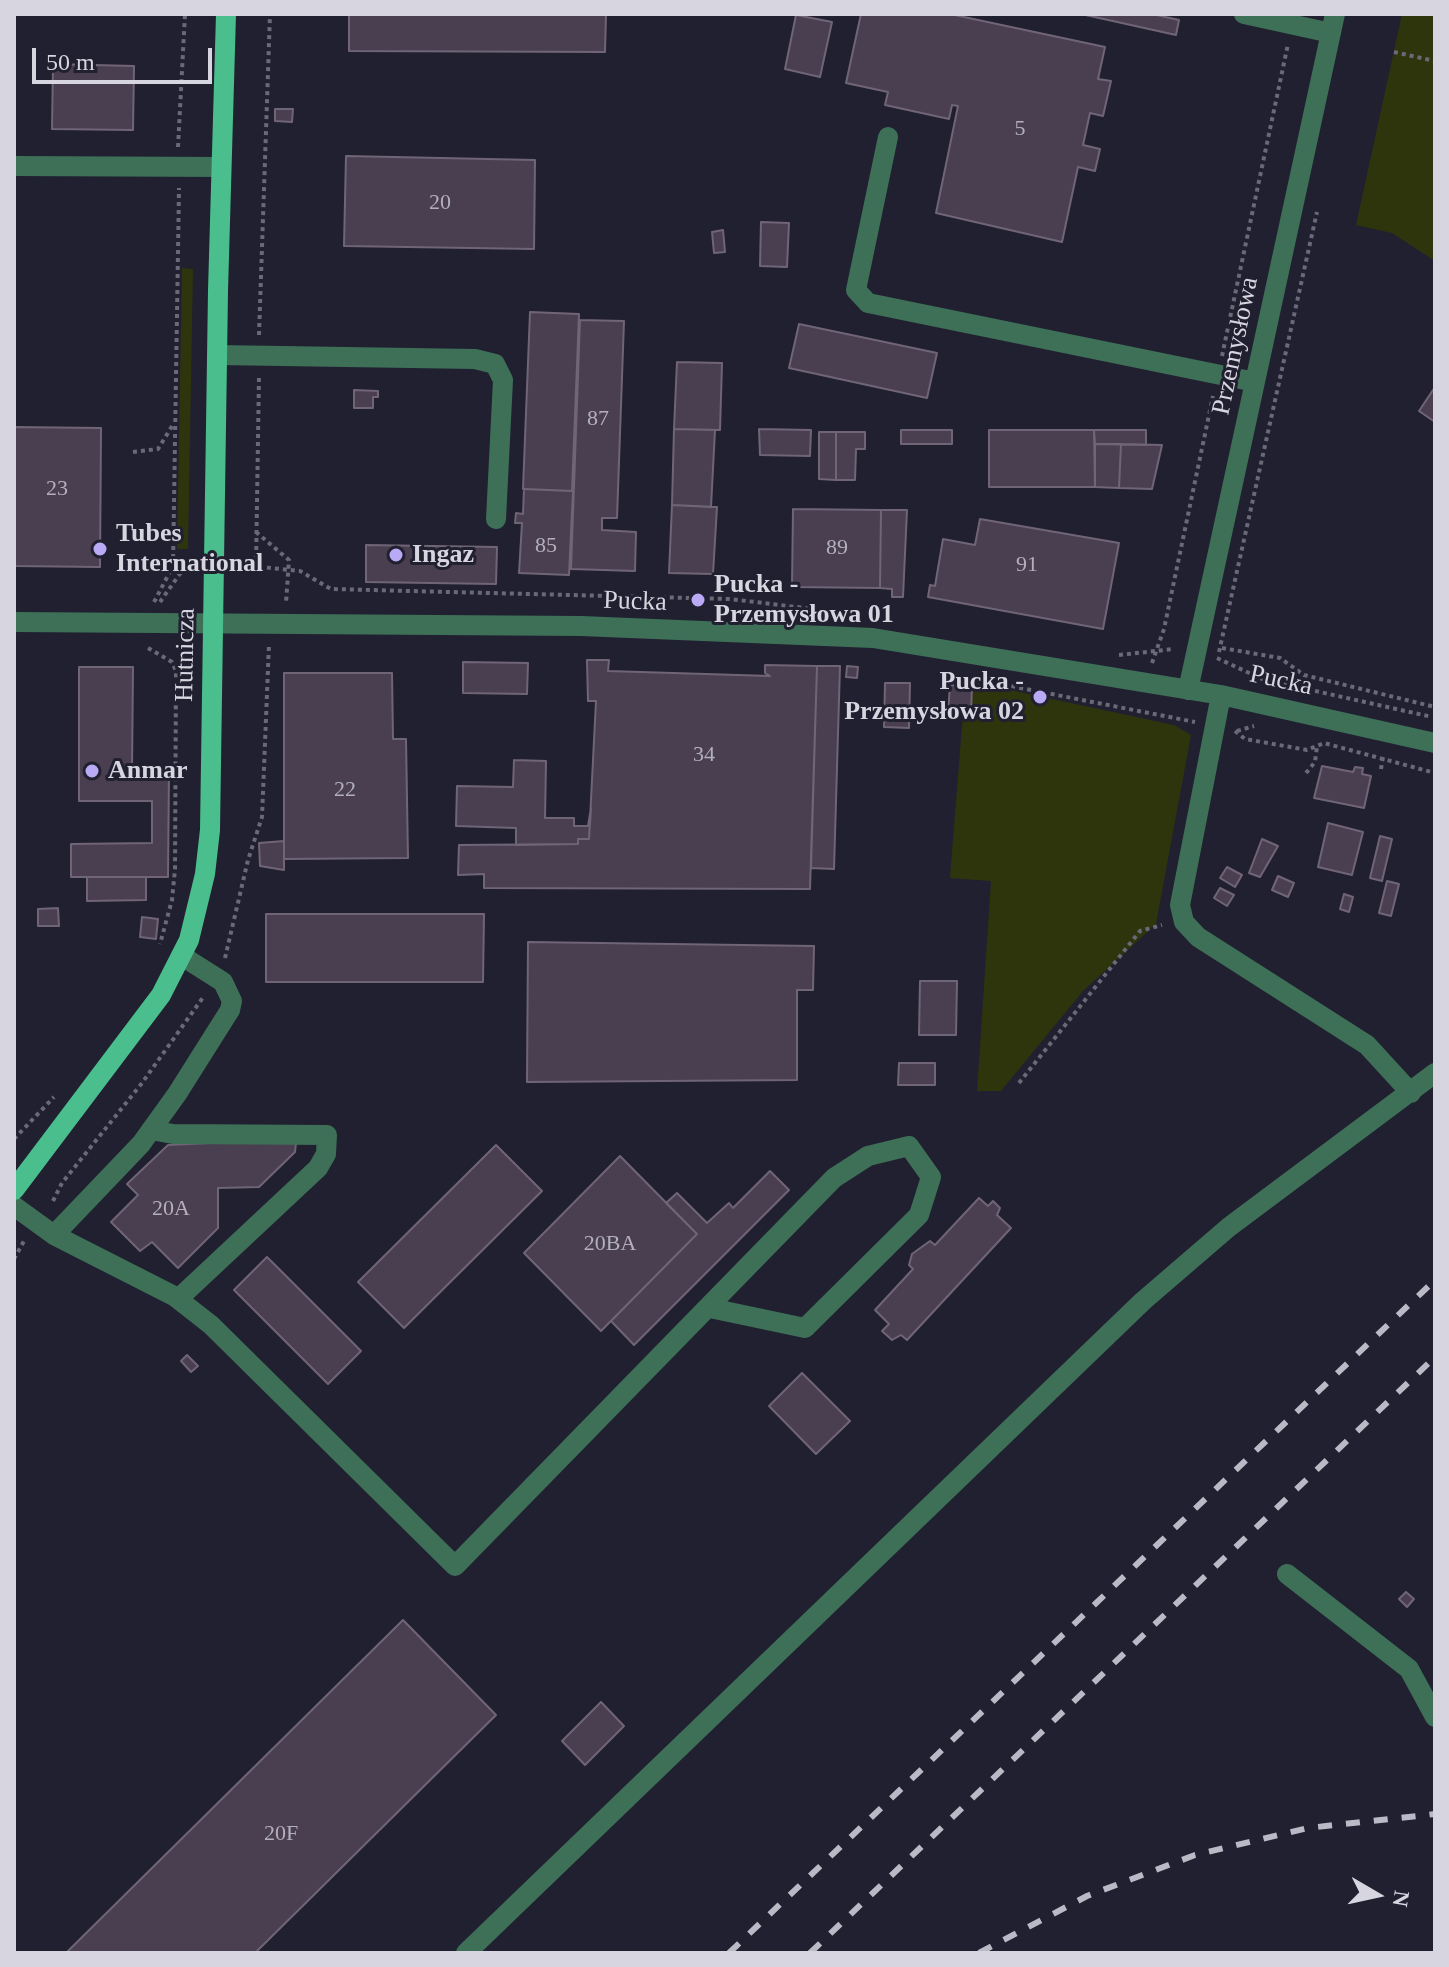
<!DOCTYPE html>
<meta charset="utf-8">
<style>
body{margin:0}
#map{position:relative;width:1449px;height:1967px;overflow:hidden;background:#212030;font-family:Georgia,serif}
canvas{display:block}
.frame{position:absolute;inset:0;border:16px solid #d6d5e0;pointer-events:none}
.north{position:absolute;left:1337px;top:1855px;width:80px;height:80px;-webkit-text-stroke:6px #212030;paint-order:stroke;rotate:99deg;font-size:22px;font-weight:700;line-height:32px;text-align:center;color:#d6d5e0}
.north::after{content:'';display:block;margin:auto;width:28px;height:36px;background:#d6d5e0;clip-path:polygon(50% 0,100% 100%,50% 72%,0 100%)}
.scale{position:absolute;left:32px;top:48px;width:180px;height:36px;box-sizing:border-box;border:4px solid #d6d5e0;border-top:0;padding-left:10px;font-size:24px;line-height:28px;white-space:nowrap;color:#d6d5e0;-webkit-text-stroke:6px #212030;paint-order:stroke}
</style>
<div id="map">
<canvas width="1449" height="1967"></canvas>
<div class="frame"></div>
<div class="north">N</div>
<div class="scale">50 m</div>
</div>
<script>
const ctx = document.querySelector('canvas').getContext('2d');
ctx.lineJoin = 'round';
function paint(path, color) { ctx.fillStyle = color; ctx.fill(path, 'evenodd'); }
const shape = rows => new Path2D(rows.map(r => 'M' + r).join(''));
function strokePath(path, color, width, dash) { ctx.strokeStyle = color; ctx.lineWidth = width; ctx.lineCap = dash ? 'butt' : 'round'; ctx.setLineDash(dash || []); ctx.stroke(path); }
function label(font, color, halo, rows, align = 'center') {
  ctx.font = font + ' Georgia,serif'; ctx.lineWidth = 6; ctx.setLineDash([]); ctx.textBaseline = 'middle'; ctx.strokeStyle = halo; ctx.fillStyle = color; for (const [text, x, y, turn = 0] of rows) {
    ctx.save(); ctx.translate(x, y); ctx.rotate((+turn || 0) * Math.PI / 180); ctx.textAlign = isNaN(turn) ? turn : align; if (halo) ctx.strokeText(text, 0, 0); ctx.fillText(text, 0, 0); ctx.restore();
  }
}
paint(shape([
 [1402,14,1435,14,1435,261,1392,233,1356,225],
 [182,268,193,269,188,549,177,549],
 [972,682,1174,725,1191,735,1156,924,1083,991,1001,1091,977,1091,991,881,950,878,963,713,971,713]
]), '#2e350d');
const building = shape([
 [349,14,606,14,605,52,349,51,349,14],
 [861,14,950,14,1105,47,1098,79,1111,81,1103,116,1090,113,1083,145,1100,149,1095,171,1078,167,1062,242,936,213,958,106,952,105,949,119,885,105,888,92,846,83,861,14],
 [1081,14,1152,14,1179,20,1176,35,1081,14],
 [796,15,832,22,820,77,785,69,796,15],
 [53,64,134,66,133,130,52,129,53,64],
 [275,109,293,109,292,122,275,121,275,109],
 [346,156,535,160,534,249,344,246,346,156],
 [761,222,789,223,787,267,760,266,761,222],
 [723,230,725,252,714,253,712,232,723,230],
 [530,312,579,314,572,491,523,489,530,312],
 [580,320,624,321,617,518,602,518,602,530,636,532,635,571,571,569,580,320],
 [799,324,937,353,927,398,789,368,799,324],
 [677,362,722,363,720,430,674,429,677,362],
 [1435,387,1435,422,1419,411,1435,387],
 [354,390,378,391,378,397,373,397,373,408,354,408,354,390],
 [14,427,101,428,100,567,14,566,14,427],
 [674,429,715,430,711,507,672,505,674,429],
 [759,429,811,430,810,456,760,455,759,429],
 [901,430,952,430,952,444,901,444,901,430],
 [989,430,1094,430,1095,487,989,487,989,430],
 [1094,430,1146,430,1146,445,1095,444,1094,430],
 [819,432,836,432,836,480,819,479,819,432],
 [836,432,865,432,865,449,856,449,855,480,836,480,836,432],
 [1095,444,1121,444,1119,488,1095,487,1095,444],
 [1121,444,1162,445,1152,489,1119,488,1121,444],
 [524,489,573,491,569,575,519,573,522,523,515,523,516,513,523,514,524,489],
 [672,505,717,507,713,574,669,573,672,505],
 [793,509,881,510,880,588,792,587,793,509],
 [881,510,907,510,903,597,892,597,892,589,880,588,881,510],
 [980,519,1119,543,1103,629,928,597,930,585,935,586,943,539,975,545,980,519],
 [366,545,497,547,496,584,366,582,366,545],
 [587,660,609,660,608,671,770,676,765,673,765,665,817,666,810,889,484,888,484,874,458,875,459,845,578,844,578,839,589,839,596,701,588,701,587,660],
 [463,662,528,663,527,694,463,693,463,662],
 [817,666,840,666,834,869,811,868,817,666],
 [847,666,858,667,857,678,846,677,847,666],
 [79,667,133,667,132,770,169,770,168,877,71,877,71,844,152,843,152,801,79,801,79,667],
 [284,673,392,673,393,739,406,739,408,858,284,859,284,673],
 [885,683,910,683,909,728,884,727,885,683],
 [950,685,972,686,971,713,948,713,950,685],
 [514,760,546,761,545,818,574,818,574,826,588,826,591,808,589,839,578,839,578,844,516,845,516,828,456,826,457,786,513,787,514,760],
 [1322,766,1353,772,1355,767,1363,768,1362,774,1371,776,1364,808,1314,798,1322,766],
 [1328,823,1363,832,1352,875,1318,867,1328,823],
 [1380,836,1392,839,1382,881,1370,878,1380,836],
 [1262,839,1278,846,1260,877,1249,873,1262,839],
 [284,841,284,870,260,866,259,843,284,841],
 [1227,867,1242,875,1235,887,1220,878,1227,867],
 [1278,876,1294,883,1288,897,1272,890,1278,876],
 [87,877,146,877,146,900,87,901,87,877],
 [1387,881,1399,884,1391,916,1379,913,1387,881],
 [1220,888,1234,895,1227,906,1214,898,1220,888],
 [1344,894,1353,897,1349,912,1340,909,1344,894],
 [58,908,59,926,38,926,38,909,58,908],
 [266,914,484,914,483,982,266,982,266,914],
 [142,917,158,919,156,939,140,937,142,917],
 [528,942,814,946,813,990,797,990,797,1080,527,1082,528,942],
 [920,981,957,981,956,1035,919,1035,920,981],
 [899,1063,935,1063,935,1085,898,1085,899,1063],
 [210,1143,296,1143,295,1152,259,1187,218,1188,218,1228,178,1268,152,1242,140,1251,111,1222,138,1195,127,1184,168,1145,210,1143],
 [496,1145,542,1191,404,1328,358,1282,496,1145],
 [620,1156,697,1234,601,1331,524,1253,620,1156],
 [770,1171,789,1190,634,1345,611,1321,697,1234,666,1203,677,1193,707,1223,729,1203,733,1208,770,1171],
 [979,1198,988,1206,993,1201,1000,1208,997,1215,1011,1228,907,1340,901,1335,892,1340,882,1331,889,1324,875,1310,913,1269,909,1265,912,1254,930,1241,935,1245,979,1198],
 [267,1257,361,1351,328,1384,234,1290,267,1257],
 [187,1355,198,1366,191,1372,181,1361,187,1355],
 [802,1373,850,1421,816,1454,769,1406,802,1373],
 [1406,1592,1414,1599,1407,1607,1399,1599,1406,1592],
 [403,1620,496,1715,255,1953,66,1953,403,1620],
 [601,1702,624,1726,585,1765,562,1741,601,1702]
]);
paint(building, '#493f50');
strokePath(building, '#706577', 2);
strokePath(shape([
 [1394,52,1435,61],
 [178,147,185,14],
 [259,335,270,14],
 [1222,356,1288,44],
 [133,452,158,449,174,423],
 [256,532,289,560,286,603],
 [173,566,179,188],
 [251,566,300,571,331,589,730,599,838,612],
 [256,566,259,376],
 [154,602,173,566,186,565],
 [160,602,186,565],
 [148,648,172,662,176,671,175,869,172,900,160,944],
 [1222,648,1280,658,1304,675,1435,707],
 [1219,652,1317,212],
 [1119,655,1174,649],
 [1217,658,1262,679,1432,717],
 [1152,663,1164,629,1213,396],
 [980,680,1195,722],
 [1235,731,1245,739,1307,750,1324,743,1435,773],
 [1237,731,1254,726],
 [1381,769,1383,757],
 [1306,773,1315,762,1317,746],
 [225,958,248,860,262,817,269,644],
 [1019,1083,1140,931,1162,925],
 [14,1139,54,1097],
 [53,1201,62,1183,142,1083,204,996],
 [14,1259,24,1241]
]), '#6a6977', 4, [4, 4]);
strokePath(shape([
 [1244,14,1331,33],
 [888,137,856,290,868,303,1255,382],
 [14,166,221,167],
 [217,355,475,359,495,364,503,380,496,519],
 [14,622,581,626,873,638,1221,695,1435,743],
 [1188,690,1335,14],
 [1221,695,1180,905,1184,922,1198,937,1367,1045,1411,1093],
 [151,1130,173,1134,327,1135,326,1154,318,1168,178,1299],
 [14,1206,54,1235,174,1296,211,1325,455,1566,834,1178,868,1156,909,1146,931,1177,919,1215,805,1328,710,1308],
 [54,1235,141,1144,177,1094,230,1010,232,1001,223,982,182,956],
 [1287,1574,1409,1669,1435,1717],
 [466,1953,1143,1301,1229,1227,1435,1073]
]), '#3d7057', 20);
strokePath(shape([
 [14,1190,161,995,189,940,205,874,210,830,218,291,226,14]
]), '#4abe8c', 20);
strokePath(shape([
 [729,1953,1435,1280],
 [810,1953,1435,1357],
 [979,1953,1087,1896,1195,1855,1308,1828,1435,1814]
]), '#bab9c5', 6, [14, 14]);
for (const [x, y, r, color] of [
 [100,549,8,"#baaaf6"],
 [396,555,8,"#baaaf6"],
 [698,600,8,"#baaaf6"],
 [1040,697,8,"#baaaf6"],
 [92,771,8,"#baaaf6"]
]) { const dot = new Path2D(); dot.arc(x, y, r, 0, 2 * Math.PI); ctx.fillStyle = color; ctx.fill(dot); strokePath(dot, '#212030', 3); }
label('22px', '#b3b0bc', null, [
 ["5",1020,129],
 ["20",440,203],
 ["87",598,419],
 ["23",57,489],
 ["85",546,546],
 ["89",837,548],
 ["91",1027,565],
 ["34",704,755],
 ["22",345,790],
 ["20A",171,1209],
 ["20BA",610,1244],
 ["20F",281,1834]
]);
label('26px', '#d6d5e0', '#212030', [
 ["Przemysłowa",1236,346,-78],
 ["Pucka",635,602,2],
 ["Hutnicza",186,655,-89],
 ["Pucka",1281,681,12]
]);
label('bold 26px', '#d6d5e0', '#212030', [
 ["Tubes",116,534],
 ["International",116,564],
 ["Ingaz",412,555],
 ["Pucka -",714,585],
 ["Przemysłowa 01",714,615],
 ["Pucka -",1024,682,"right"],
 ["Przemysłowa 02",1024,712,"right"],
 ["Anmar",108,771]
], 'left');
</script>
